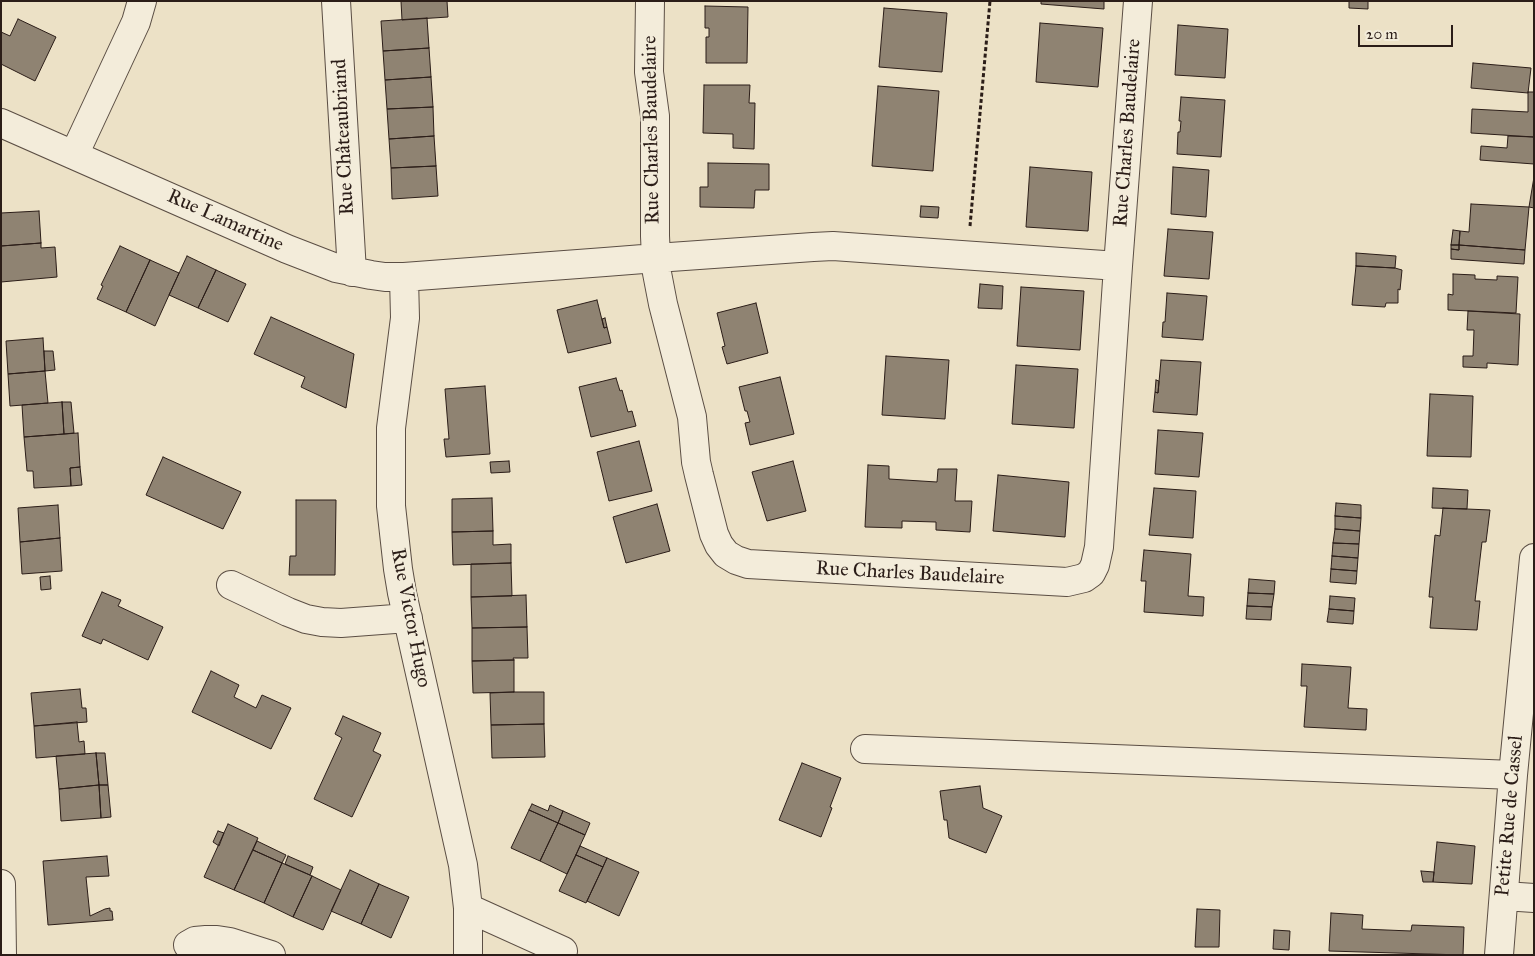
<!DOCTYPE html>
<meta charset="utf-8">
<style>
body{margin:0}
#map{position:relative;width:1535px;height:956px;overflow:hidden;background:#ece1c6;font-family:"IM FELL Great Primer",serif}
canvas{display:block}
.frame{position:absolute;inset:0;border:2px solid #2b1d18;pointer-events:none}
.scale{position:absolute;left:1358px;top:25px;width:95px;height:22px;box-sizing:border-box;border:2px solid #2b1d18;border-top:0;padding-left:6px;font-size:15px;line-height:18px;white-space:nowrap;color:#2b1d18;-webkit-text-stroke:4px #f3ecda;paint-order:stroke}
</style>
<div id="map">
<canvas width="1535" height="956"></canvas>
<div class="frame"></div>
<div class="scale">20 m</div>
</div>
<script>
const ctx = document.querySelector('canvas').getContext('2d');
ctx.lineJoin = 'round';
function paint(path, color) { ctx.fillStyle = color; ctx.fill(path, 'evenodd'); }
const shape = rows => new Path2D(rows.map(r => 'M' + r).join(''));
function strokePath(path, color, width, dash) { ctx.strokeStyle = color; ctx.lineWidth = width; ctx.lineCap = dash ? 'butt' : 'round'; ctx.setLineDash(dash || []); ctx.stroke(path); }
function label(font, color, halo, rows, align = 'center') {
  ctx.font = font + ' "IM FELL Great Primer",serif'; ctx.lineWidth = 4.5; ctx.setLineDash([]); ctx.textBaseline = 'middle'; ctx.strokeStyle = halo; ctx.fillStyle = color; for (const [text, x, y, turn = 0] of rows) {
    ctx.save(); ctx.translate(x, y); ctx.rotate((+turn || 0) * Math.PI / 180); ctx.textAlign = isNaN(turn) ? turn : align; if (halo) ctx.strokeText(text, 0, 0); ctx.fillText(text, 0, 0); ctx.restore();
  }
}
const building = shape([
 [401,1,447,1,448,17,402,20,401,1],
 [1041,1,1104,1,1104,9,1041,4,1041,1],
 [1349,1,1368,1,1368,9,1349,8,1349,1],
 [705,6,748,7,747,63,706,63,706,37,709,37,709,28,705,28,705,6],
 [884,8,947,13,942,72,879,67,884,8],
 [427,18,429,48,383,51,381,21,427,18],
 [18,19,56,37,35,81,1,64,1,32,10,36,18,19],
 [1040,23,1103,28,1098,87,1036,82,1040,23],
 [1178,25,1228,29,1225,78,1175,75,1178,25],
 [429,48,431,77,385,80,383,51,429,48],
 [1473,63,1531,68,1528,93,1471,88,1473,63],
 [431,77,433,107,387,109,385,80,431,77],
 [704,85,750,85,749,103,755,103,754,149,733,148,733,134,703,133,704,85],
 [878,86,939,91,933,171,872,166,878,86],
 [1528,92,1534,92,1534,137,1471,133,1472,109,1528,112,1528,92],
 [1181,97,1225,100,1221,157,1177,154,1178,132,1180,132,1181,121,1179,121,1181,97],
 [433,107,434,136,389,139,387,109,433,107],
 [434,136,436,166,391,168,389,139,434,136],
 [1508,136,1534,137,1534,164,1480,160,1481,146,1507,148,1508,136],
 [708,163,769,164,769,190,755,190,754,208,700,207,700,187,708,187,708,163],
 [436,166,438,196,392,199,391,168,436,166],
 [1030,167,1092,172,1088,231,1026,227,1030,167],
 [1173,167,1209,170,1206,217,1171,214,1173,167],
 [1534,177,1534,208,1529,207,1534,177],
 [1471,204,1529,207,1525,250,1459,245,1460,231,1469,232,1471,204],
 [921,206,939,207,938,218,920,217,921,206],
 [39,211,41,243,1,246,1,213,39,211],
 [1168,229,1213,232,1209,279,1164,276,1168,229],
 [1453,230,1460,231,1459,245,1451,245,1453,230],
 [41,243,41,248,55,247,57,277,1,282,1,246,41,243],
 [1451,245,1459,245,1459,250,1451,249,1451,245],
 [1459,245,1525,250,1524,264,1451,259,1451,249,1459,250,1459,245],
 [120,246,150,260,126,312,97,299,103,286,101,285,120,246],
 [1356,253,1396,256,1395,268,1356,266,1356,253],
 [187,256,216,270,198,308,169,295,187,256],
 [150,260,179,273,155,326,126,312,150,260],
 [1356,266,1395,268,1402,270,1400,290,1398,289,1398,303,1386,303,1385,307,1352,305,1356,266],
 [216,270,246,284,228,322,198,308,216,270],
 [1453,274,1475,275,1475,279,1497,280,1497,276,1518,277,1516,313,1448,310,1448,294,1453,295,1453,274],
 [980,284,1003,286,1002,309,978,308,980,284],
 [1021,287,1084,291,1080,350,1017,346,1021,287],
 [1167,293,1207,296,1203,340,1162,337,1163,322,1165,322,1167,293],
 [597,300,604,328,607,327,611,343,568,353,557,310,597,300],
 [756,303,768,353,727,364,722,347,725,346,717,313,756,303],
 [1468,311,1520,314,1518,365,1487,363,1487,368,1463,367,1463,356,1473,356,1474,330,1467,330,1468,311],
 [271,317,354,354,346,408,301,387,305,377,254,354,271,317],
 [605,318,607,327,604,328,602,319,605,318],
 [43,338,45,371,8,374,6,341,43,338],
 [44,351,53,351,55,370,45,371,44,351],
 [886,356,949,360,945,419,882,415,886,356],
 [1161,360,1201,362,1197,415,1153,412,1155,392,1158,393,1161,360],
 [1016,365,1078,369,1074,428,1012,424,1016,365],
 [45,371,48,403,10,406,8,374,45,371],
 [780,377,794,434,750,445,745,423,750,422,747,411,745,411,739,387,780,377],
 [616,378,620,391,622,390,628,412,632,411,636,426,591,437,579,387,616,378],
 [1156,380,1159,381,1158,393,1155,392,1156,380],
 [485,386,490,454,446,457,444,439,449,439,445,389,485,386],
 [1430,394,1473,396,1471,457,1427,456,1430,394],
 [62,402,64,434,24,437,22,405,62,402],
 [62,402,71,402,74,433,64,434,62,402],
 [1158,430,1203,433,1199,477,1155,474,1158,430],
 [78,433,80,467,70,468,71,486,34,488,33,471,27,471,24,437,78,433],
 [639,441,652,491,609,501,597,452,639,441],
 [163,457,241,492,223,529,146,495,163,457],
 [509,461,510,472,491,473,490,462,509,461],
 [793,461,806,511,767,521,752,472,793,461],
 [868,465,889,466,889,479,937,482,938,469,957,469,955,501,972,501,970,532,936,530,936,522,902,521,902,528,865,527,868,465],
 [80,467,82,485,71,486,70,468,80,467],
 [998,475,1069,482,1065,537,993,531,998,475],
 [1154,488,1196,491,1193,538,1149,535,1154,488],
 [1433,488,1468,490,1467,509,1432,508,1433,488],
 [492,498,493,531,452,532,452,499,492,498],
 [296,500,336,500,335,575,289,575,290,556,296,556,296,500],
 [1336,503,1361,505,1361,518,1335,516,1336,503],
 [657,504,670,551,626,563,613,517,657,504],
 [58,505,60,538,20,542,18,508,58,505],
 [1443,508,1490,510,1486,542,1482,542,1475,601,1480,601,1477,630,1430,628,1433,597,1429,597,1435,535,1440,536,1443,508],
 [1335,516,1361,518,1360,531,1335,529,1335,516],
 [1335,529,1360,531,1359,544,1333,543,1335,529],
 [493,531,493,545,511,544,511,563,453,565,452,532,493,531],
 [60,538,62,571,22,574,20,542,60,538],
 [1333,543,1359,544,1358,558,1332,556,1333,543],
 [1144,550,1191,554,1188,596,1204,597,1203,616,1144,612,1146,581,1141,581,1144,550],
 [1332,556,1358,558,1357,571,1331,569,1332,556],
 [511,563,512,596,471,597,471,564,511,563],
 [1331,569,1357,571,1356,584,1330,582,1331,569],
 [50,576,51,589,41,590,40,577,50,576],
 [1249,579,1275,581,1274,594,1248,593,1249,579],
 [102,592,121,600,118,606,163,627,148,660,103,639,101,644,82,636,102,592],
 [1248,593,1274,594,1272,607,1247,606,1248,593],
 [526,595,527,627,472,628,471,597,526,595],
 [1330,596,1355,598,1354,611,1329,609,1330,596],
 [1247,606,1272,607,1271,620,1246,619,1247,606],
 [1329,609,1354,611,1353,624,1327,622,1329,609],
 [527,627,528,658,513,658,514,660,472,661,472,628,527,627],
 [514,660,514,692,473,693,472,661,514,660],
 [1302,664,1351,667,1348,708,1367,709,1366,730,1304,727,1307,686,1301,686,1302,664],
 [211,671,239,685,234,697,256,708,262,695,291,708,271,749,192,712,211,671],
 [80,689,82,708,86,708,87,722,34,726,31,693,80,689],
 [514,692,544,692,544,724,491,725,490,693,514,692],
 [343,716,381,733,373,751,381,755,352,817,314,799,342,738,335,734,343,716],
 [77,722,79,742,84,741,85,754,36,758,34,726,77,722],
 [544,724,545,757,492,758,491,725,544,724],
 [96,753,99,785,59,789,56,756,96,753],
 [96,753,105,753,108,785,99,785,96,753],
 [802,763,841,778,830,807,832,808,821,837,779,820,802,763],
 [99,785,101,818,61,821,59,789,99,785],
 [99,785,108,785,111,817,101,818,99,785],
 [980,786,983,808,1002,816,986,853,949,838,947,820,944,820,940,791,980,786],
 [532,804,548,811,550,805,563,811,558,823,529,810,532,804],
 [529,810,558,823,540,861,511,848,529,810],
 [563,811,590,823,585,835,558,823,563,811],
 [558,823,585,835,567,874,540,861,558,823],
 [228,824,258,838,234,890,204,877,228,824],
 [218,831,224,833,219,846,213,842,218,831],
 [257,841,286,855,282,863,253,850,257,841],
 [1437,842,1475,846,1472,884,1433,882,1437,842],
 [580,846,607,858,603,867,576,855,580,846],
 [253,850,282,863,264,903,234,890,253,850],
 [576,855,603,867,586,903,559,891,576,855],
 [107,856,109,876,86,877,90,916,105,909,110,908,110,911,112,911,113,920,48,925,43,861,107,856],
 [288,856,313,867,310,875,285,864,288,856],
 [607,858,639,872,619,916,587,901,607,858],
 [282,863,312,876,293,917,264,903,282,863],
 [350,870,379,884,361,924,331,911,350,870],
 [1421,871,1434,872,1433,882,1423,882,1421,871],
 [312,876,341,890,323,930,293,917,312,876],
 [379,884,409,897,391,938,361,924,379,884],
 [1197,909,1220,910,1219,947,1195,947,1197,909],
 [1331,913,1363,915,1362,929,1411,931,1412,925,1464,927,1463,955,1329,951,1331,913],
 [1274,930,1290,931,1289,950,1273,949,1274,930]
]);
paint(building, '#8f8372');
strokePath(building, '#2b1d18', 1);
const minor = shape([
 [336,1,352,272],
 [1,123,287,249,336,268,371,275,385,277,404,277,605,262,656,258,813,247,833,246,1118,266,1099,547,1095,565,1091,573,1084,578,1067,582,748,564,736,560,726,554,719,545,714,534,699,475,696,462,692,417,663,304,657,273,656,258,655,236,655,116,649,72,650,1],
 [74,155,136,22,142,1],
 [1118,266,1138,1],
 [404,277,405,318,391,428,391,506,398,569,402,593,463,865,468,908,468,955],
 [231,585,288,612,306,619,322,622,341,623,408,618],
 [865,749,1513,775],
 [1,884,2,955],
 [1504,896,1534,898],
 [468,908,563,951],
 [188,945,195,941,206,940,217,940,230,942,271,955],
 [1499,955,1513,775,1534,558]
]);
strokePath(minor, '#5b4e44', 30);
strokePath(shape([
 [970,226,990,1]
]), '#2b1d18', 3, [4, 2.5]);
strokePath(minor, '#f3ecda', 28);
label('20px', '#2b1d18', '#f3ecda', [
 ["Rue Charles Baudelaire",652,130,-91],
 ["Rue Charles Baudelaire",1128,133,-86],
 ["Rue Châteaubriand",344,137,-93],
 ["Rue Lamartine",225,221,24],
 ["Rue Charles Baudelaire",910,574,3],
 ["Rue Victor Hugo",410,618,79],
 ["Petite Rue de Cassel",1510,816,-85]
]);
</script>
